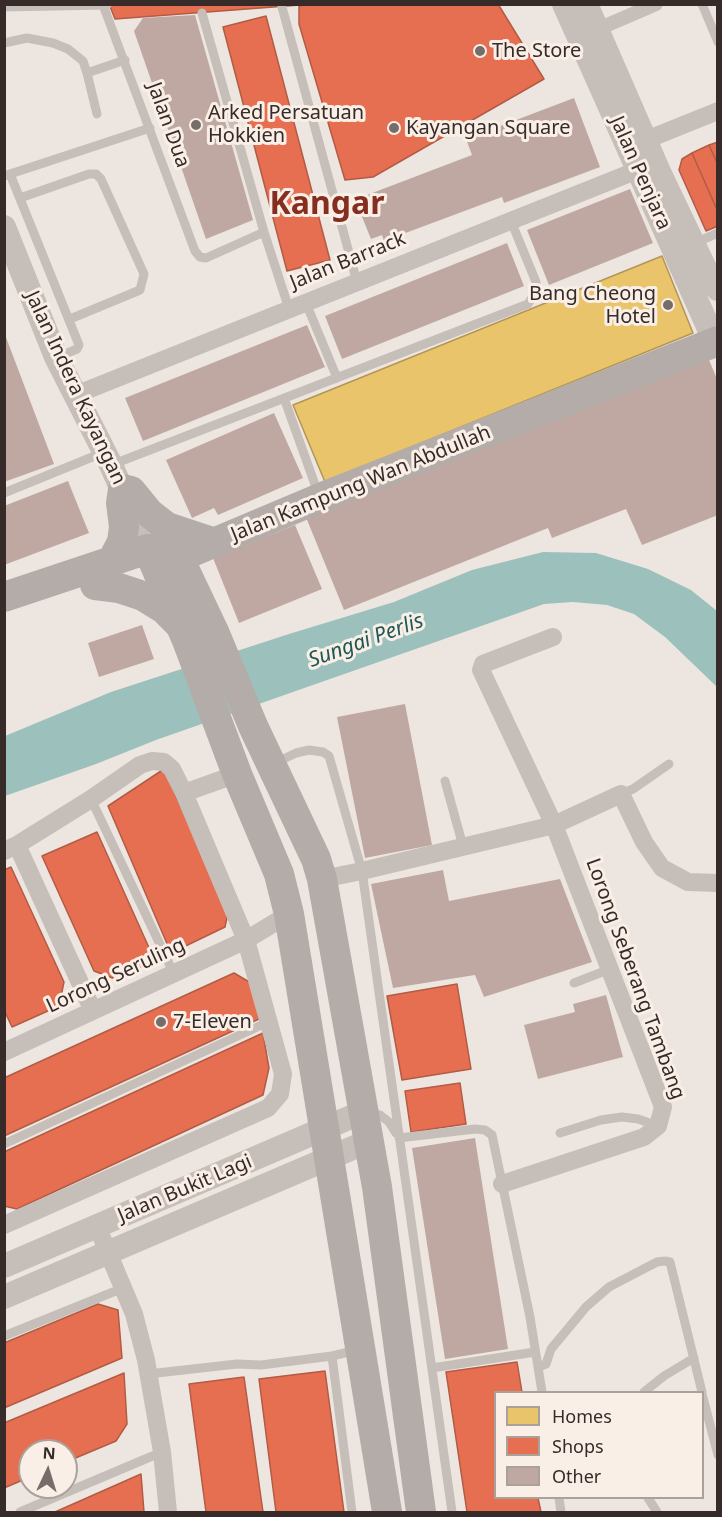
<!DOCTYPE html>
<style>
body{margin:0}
#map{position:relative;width:722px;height:1517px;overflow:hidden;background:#ede6e0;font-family:"Noto Sans",sans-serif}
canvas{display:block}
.frame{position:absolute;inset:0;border:6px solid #362b28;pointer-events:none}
.legend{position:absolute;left:494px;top:1391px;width:210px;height:108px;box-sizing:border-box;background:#f9efe7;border:2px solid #aba19b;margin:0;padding:8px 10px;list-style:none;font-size:18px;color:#362b28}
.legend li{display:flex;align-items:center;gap:12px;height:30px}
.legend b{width:30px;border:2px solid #aba19b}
.north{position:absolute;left:18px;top:1439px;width:60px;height:60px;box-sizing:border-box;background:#f9efe7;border:2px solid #aba19b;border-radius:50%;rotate:4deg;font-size:16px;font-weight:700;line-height:24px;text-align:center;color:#362b28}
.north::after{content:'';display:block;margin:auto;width:21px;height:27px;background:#766c68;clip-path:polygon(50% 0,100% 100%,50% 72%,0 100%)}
</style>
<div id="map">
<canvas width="722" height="1517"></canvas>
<div class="frame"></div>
<ul class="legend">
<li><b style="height:16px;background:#e9c46a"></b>Homes</li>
<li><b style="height:16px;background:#e76f51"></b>Shops</li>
<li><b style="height:16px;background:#c0a8a2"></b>Other</li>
</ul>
<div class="north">N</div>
</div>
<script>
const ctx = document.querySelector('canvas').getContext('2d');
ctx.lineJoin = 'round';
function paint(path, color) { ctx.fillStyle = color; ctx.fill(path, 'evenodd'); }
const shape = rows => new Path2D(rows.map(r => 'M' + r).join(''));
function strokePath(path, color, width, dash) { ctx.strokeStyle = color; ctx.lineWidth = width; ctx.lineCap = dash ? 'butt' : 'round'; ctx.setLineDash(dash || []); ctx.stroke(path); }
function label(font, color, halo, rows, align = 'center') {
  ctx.font = font + ' "Noto Sans",sans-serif'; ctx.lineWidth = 6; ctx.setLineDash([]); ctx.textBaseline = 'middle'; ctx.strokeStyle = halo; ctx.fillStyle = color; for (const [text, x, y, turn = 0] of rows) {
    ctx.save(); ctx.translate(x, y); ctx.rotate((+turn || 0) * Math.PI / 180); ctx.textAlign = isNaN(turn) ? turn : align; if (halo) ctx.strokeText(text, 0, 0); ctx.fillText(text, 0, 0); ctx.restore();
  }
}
paint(shape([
 [543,552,596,553,648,569,691,590,717,611,717,687,665,637,634,614,607,605,573,602,544,604,156,740,96,764,5,796,5,736,111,692,289,634,394,602,472,570]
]), '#9cc0bc');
const homes = shape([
 [662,256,693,333,325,482,293,405,662,256]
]);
paint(homes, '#e9c46a');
strokePath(homes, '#b39656', 1.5);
const shops = shape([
 [109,4,313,4,115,19,109,4],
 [313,4,498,4,544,79,373,177,345,180,299,24,299,6,313,4],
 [266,16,330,260,287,271,223,27,266,16],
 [718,142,718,165,709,145,718,142],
 [709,145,718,165,718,212,692,153,709,145],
 [692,153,718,212,718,226,706,231,679,170,682,159,692,153],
 [164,769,228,913,225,927,171,953,108,806,164,769],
 [97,832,155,961,115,979,94,971,42,856,97,832],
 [11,867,64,982,59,1006,12,1027,4,1010,4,870,11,867],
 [234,973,251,983,259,1019,4,1136,4,1078,234,973],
 [457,984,471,1069,402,1080,387,996,457,984],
 [263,1033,269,1068,263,1095,17,1209,4,1206,4,1152,263,1033],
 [460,1083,466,1124,411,1132,405,1091,460,1083],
 [98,1304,118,1310,122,1358,4,1408,4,1343,98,1304],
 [517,1362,522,1392,496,1392,496,1498,538,1498,541,1512,467,1512,446,1372,517,1362],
 [325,1371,344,1512,276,1512,259,1379,325,1371],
 [124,1373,127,1424,116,1441,66,1462,66,1451,30,1451,30,1477,4,1488,4,1423,124,1373],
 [244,1377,263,1512,206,1512,189,1384,244,1377],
 [141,1474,144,1512,55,1512,141,1474]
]);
paint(shops, '#e76f51');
strokePath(shops, '#b25b45', 1.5);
paint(shape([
 [195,15,253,220,206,239,134,31,143,18],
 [574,98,600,167,504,203,502,197,384,241,382,235,371,239,358,207,371,202,367,195,472,155,466,139],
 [630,189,653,243,549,285,527,230],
 [507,243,524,286,342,359,325,316],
 [307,325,325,367,143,441,125,398],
 [4,332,54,464,4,482],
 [706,353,718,381,718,515,642,545,626,509,552,538,548,528,344,610,305,515],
 [274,413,303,478,218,515,214,508,192,518,166,460],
 [68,481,89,533,4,565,4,506],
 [295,525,322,589,239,623,213,558],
 [142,625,154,659,99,677,88,643],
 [405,704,432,845,365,858,337,717],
 [443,870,449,901,560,879,592,962,484,997,475,975,393,988,371,884],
 [606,995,623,1057,538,1079,524,1025,575,1012,573,1004],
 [475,1138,508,1349,445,1359,412,1148]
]), '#c0a8a2');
strokePath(shape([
 [702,4,718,42],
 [103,5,195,251,200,257,206,258,264,232],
 [4,7,107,5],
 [282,7,357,282],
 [202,13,264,232,289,309],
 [4,43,27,38,53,43,68,49,83,61,87,73,125,60],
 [87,73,97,114],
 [10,174,79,345,77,349,58,357],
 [4,176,150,128],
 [20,198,89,174,96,174,101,179,144,274,140,290,70,319],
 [704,239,718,233],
 [306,303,337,378],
 [284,398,318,493],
 [111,465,528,304,535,293,536,282,511,221],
 [4,493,102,453],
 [275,763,296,753,309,750,323,752,329,756,362,871,452,1512],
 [445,781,463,846],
 [621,794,633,789,669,764],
 [91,799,174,974],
 [574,983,610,969],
 [368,1112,380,1115,389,1122,396,1133],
 [560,1133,601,1120,622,1117,638,1119,658,1126],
 [399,1138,475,1129,485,1130,492,1135,530,1317,542,1392],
 [4,1144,268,1022],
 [4,1336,123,1288],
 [332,1356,352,1512],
 [538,1367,546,1364,551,1349,586,1307,609,1287,657,1262,665,1261,670,1262,702,1392],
 [432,1368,535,1352],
 [148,1374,237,1364,261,1365,332,1356,357,1350],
 [644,1392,664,1376,694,1358],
 [702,1394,718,1455],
 [559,1498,561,1512],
 [648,1498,657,1512],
 [20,1512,162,1452]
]), '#c6beb9', 9);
strokePath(shape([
 [598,29,656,4]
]), '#c6beb9', 14);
strokePath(shape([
 [646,140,718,111],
 [75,395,638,170],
 [184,793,237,774],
 [17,845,93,1011],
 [4,851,17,845,91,799,140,765,152,761,164,762,172,769,184,793,246,940,283,1074,280,1094,268,1108,4,1225],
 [322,879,362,871,554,825,621,794,644,842,662,868,688,882,718,883],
 [4,1052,246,940,289,914],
 [502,1184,644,1137,658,1126,663,1107,554,825,481,670,483,664,553,637],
 [97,1226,134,1314,146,1360,162,1452,168,1512]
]), '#c6beb9', 18);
strokePath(shape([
 [564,4,715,342],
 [586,4,660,174,711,281,718,289],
 [4,227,56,357,111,465,148,549],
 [4,1266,365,1111],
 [4,1297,369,1141]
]), '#c6beb9', 24);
strokePath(shape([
 [148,549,188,643,237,774,279,874,289,914,387,1512],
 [112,561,122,542,124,527,121,503,123,489,131,491,149,513,167,527,215,543],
 [161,565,320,498,718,341],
 [95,585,119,588,143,596,164,609,179,624],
 [4,597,148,549,166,549,179,558,215,634,253,726,316,859,322,879,377,1187,421,1512]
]), '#b4aca9', 30);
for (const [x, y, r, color] of [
 [480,51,6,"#766c68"],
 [196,125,6,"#766c68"],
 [394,128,6,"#766c68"],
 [668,305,6,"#766c68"],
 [161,1022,6,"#766c68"]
]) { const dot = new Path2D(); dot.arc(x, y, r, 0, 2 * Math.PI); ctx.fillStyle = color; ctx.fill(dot); strokePath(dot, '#f9efe7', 2); }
label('20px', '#362b28', '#f9efe7', [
 ["The Store",492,51],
 ["Arked Persatuan",208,113],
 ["Hokkien",208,136],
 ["Kayangan Square",406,128],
 ["Bang Cheong",656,294,"right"],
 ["Hotel",656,317,"right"],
 ["7-Eleven",173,1022]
], 'left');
label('20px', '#362b28', '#f9efe7', [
 ["Jalan Dua",168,125,70],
 ["Jalan Penjara",640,173,66],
 ["Jalan Barrack",348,261,-22],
 ["Jalan Indera Kayangan",75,388,65],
 ["Jalan Kampung Wan Abdullah",361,484,-22],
 ["Lorong Seruling",116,976,-25],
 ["Lorong Seberang Tambang",635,979,70],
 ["Jalan Bukit Lagi",185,1189,-23]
]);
label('italic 21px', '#1d5856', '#f9efe7', [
 ["Sungai Perlis",366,641,-20]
]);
label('bold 32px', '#852e20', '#f9efe7', [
 ["Kangar",327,205]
]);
</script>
